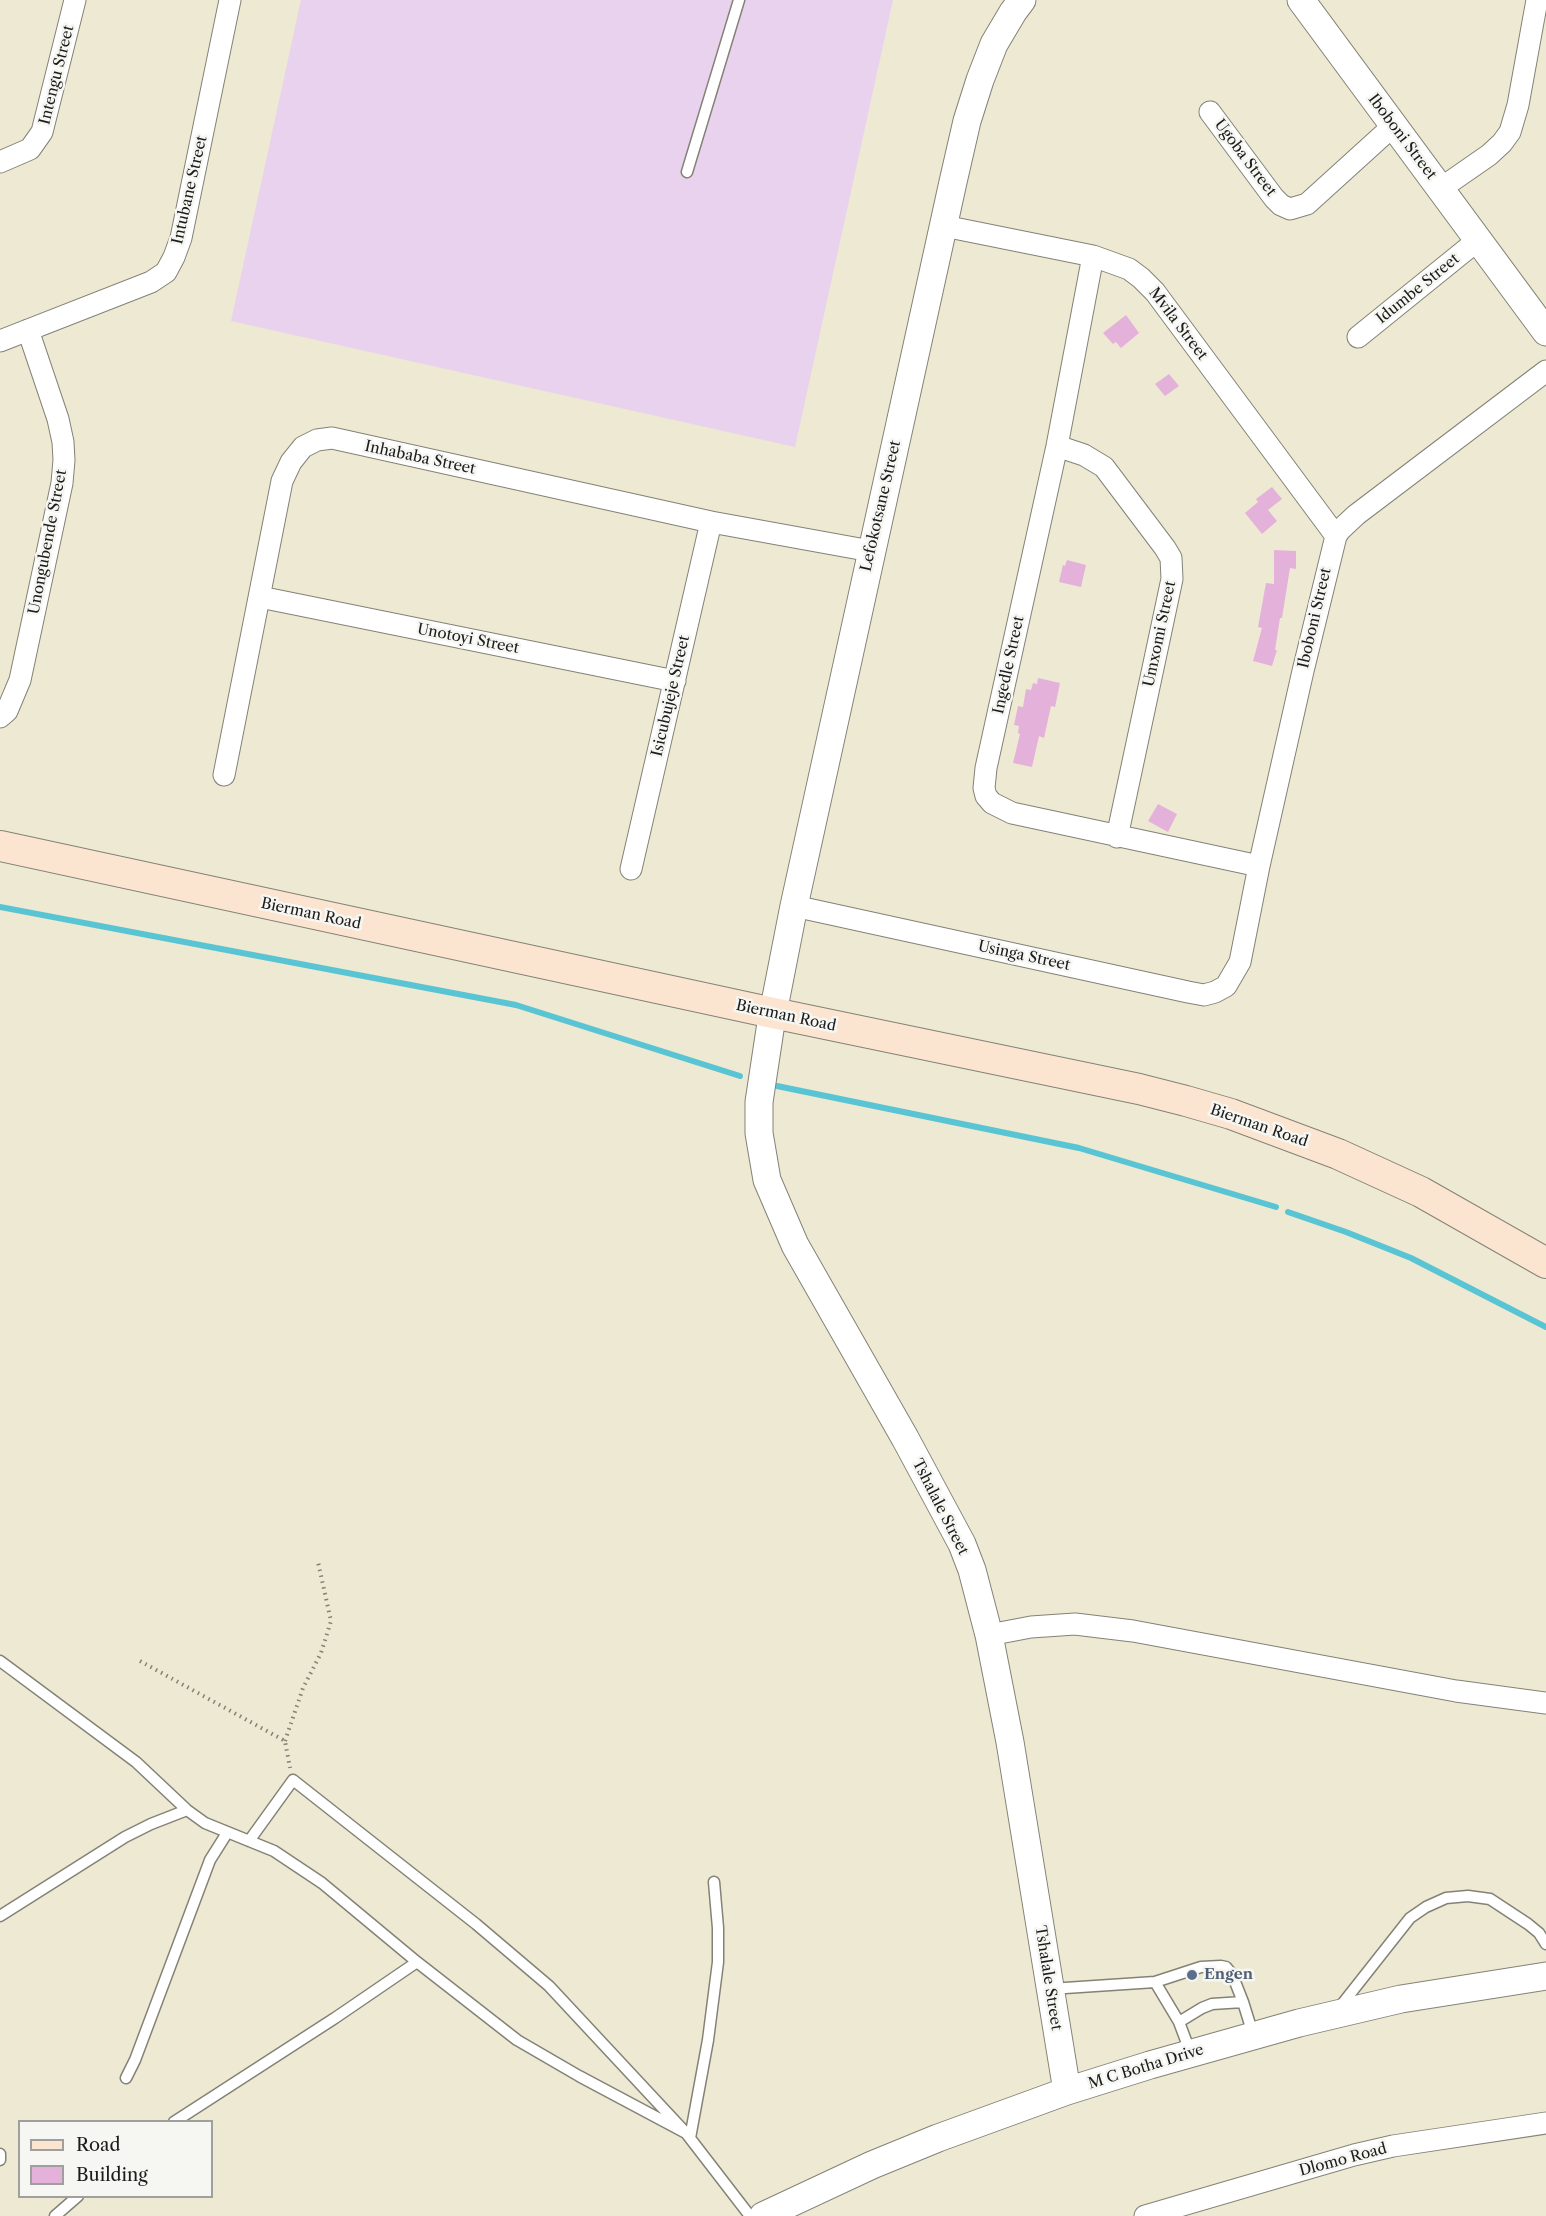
<!DOCTYPE html>
<style>
body{margin:0}
#map{position:relative;width:1546px;height:2216px;overflow:hidden;background:#ede9d2;font-family:"Libre Caslon Text",serif}
canvas{display:block}
.legend{position:absolute;left:18px;top:2120px;width:195px;height:78px;box-sizing:border-box;background:#f6f6f2;border:2px solid #9f9f9c;margin:0;padding:8px 10px;list-style:none;font-size:18px;color:#1c1c1c}
.legend li{display:flex;align-items:center;gap:12px;height:30px}
.legend b{width:30px;border:2px solid #9f9f9c}
</style>
<div id="map">
<canvas width="1546" height="2216"></canvas>
<ul class="legend">
<li><b style="height:8px;background:#fce5d0"></b>Road</li>
<li><b style="height:16px;background:#e4b1da"></b>Building</li>
</ul>
</div>
<script>
const ctx = document.querySelector('canvas').getContext('2d');
ctx.lineJoin = 'round';
function paint(path, color) { ctx.fillStyle = color; ctx.fill(path, 'evenodd'); }
const shape = rows => new Path2D(rows.map(r => 'M' + r).join(''));
function strokePath(path, color, width, dash) { ctx.strokeStyle = color; ctx.lineWidth = width; ctx.lineCap = dash ? 'butt' : 'round'; ctx.setLineDash(dash || []); ctx.stroke(path); }
function label(font, color, halo, rows, align = 'center') {
  ctx.font = font + ' "Libre Caslon Text",serif'; ctx.lineWidth = 5; ctx.setLineDash([]); ctx.textBaseline = 'middle'; ctx.strokeStyle = halo; ctx.fillStyle = color; for (const [text, x, y, turn = 0] of rows) {
    ctx.save(); ctx.translate(x, y); ctx.rotate((+turn || 0) * Math.PI / 180); ctx.textAlign = isNaN(turn) ? turn : align; if (halo) ctx.strokeText(text, 0, 0); ctx.fillText(text, 0, 0); ctx.restore();
  }
}
paint(shape([
 [301,0,893,0,795,447,231,321]
]), '#e9d2ee');
strokePath(shape([
 [0,907,516,1005,740,1076],
 [777,1086,1079,1148,1276,1207],
 [1288,1212,1346,1232,1411,1258,1546,1327]
]), '#59c4d3', 6);
paint(shape([
 [1126,315,1139,333,1121,348,1116,342,1113,344,1103,333],
 [1169,374,1179,386,1165,396,1155,384],
 [1272,487,1282,499,1268,510,1277,521,1262,534,1245,513,1258,502,1256,499],
 [1274,550,1296,551,1296,569,1290,568,1282,618,1280,618,1275,650,1277,650,1272,666,1253,661,1262,628,1258,627,1266,583,1274,584],
 [1067,560,1086,565,1081,587,1059,582,1063,565,1065,566],
 [1038,678,1060,683,1055,707,1051,706,1044,738,1039,736,1032,767,1013,763,1020,734,1018,733,1019,726,1014,725,1018,706,1023,707,1026,689,1031,690,1033,683,1037,684],
 [1158,804,1177,814,1168,832,1148,821]
]), '#e4b1da');
const service = shape([
 [687,172,739,0],
 [0,1661,136,1762,187,1810,205,1823,274,1851,322,1883,417,1962,517,2040,579,2076,686,2133],
 [249,1841,293,1780,476,1924,549,1986,686,2133,750,2216],
 [0,1916,125,1837,151,1824,187,1810],
 [1155,1982,1179,2022,1191,2054],
 [1050,1989,1155,1982,1201,1967,1221,1966,1226,1967,1232,1974,1243,2002,1253,2034],
 [1339,2008,1410,1918,1426,1907,1446,1898,1468,1896,1490,1899,1528,1924,1539,1933,1546,1944],
 [1179,2022,1202,2008,1212,2004,1243,2002],
 [126,2078,135,2060,210,1860,227,1833],
 [174,2122,335,2018,417,1962],
 [690,2138,708,2040,718,1962,718,1928,714,1882],
 [0,2154,0,2160],
 [55,2216,78,2196]
]);
const minor = shape([
 [1210,112,1274,198,1281,205,1290,209,1307,204,1393,126],
 [0,162,30,149,42,132,75,0],
 [1440,189,1489,155,1502,143,1510,132,1518,105,1537,0],
 [944,226,1093,256,1129,269,1141,278,1155,292,1336,536],
 [1093,256,1057,446,986,768,984,788,986,796,992,803,1012,813,1259,866],
 [1358,337,1478,240],
 [0,341,151,282,166,272,174,257,181,238,230,0],
 [1057,446,1084,455,1104,467,1165,548,1171,558,1172,579,1117,837],
 [260,597,675,681],
 [0,717,7,711,20,680,62,483,64,460,63,442,58,419,28,330],
 [224,775,282,481,291,462,303,447,317,440,332,438,711,522,871,551],
 [631,869,711,522],
 [794,906,1188,992,1204,995,1215,992,1226,986,1240,962,1259,866,1303,671,1336,536,1340,530,1356,515,1546,371],
 [989,1635,1031,1627,1075,1624,1133,1631,1456,1691,1546,1703],
 [1145,2216,1354,2155,1393,2146,1546,2123]
]);
const tertiary = shape([
 [1022,0,1013,12,994,44,980,80,967,121,953,182,794,906,771,1023,759,1102,759,1133,767,1180,795,1245,905,1438,962,1544,972,1570,989,1635,1010,1742,1067,2091],
 [1301,0,1546,332],
 [763,2216,872,2165,938,2138,1067,2091,1150,2065,1299,2023,1401,1999,1546,1976]
]);
const secondary = shape([
 [0,846,773,1013,1139,1089,1186,1101,1231,1114,1338,1154,1421,1192,1546,1263]
]);
strokePath(service, '#848277', 13);
strokePath(minor, '#848277', 23);
strokePath(tertiary, '#848277', 29);
strokePath(secondary, '#848277', 32);
strokePath(shape([
 [140,1661,285,1741,290,1768],
 [285,1741,303,1688,321,1653,331,1621,318,1562]
]), '#848277', 4, [1.5, 4.5]);
strokePath(service, '#fff', 10);
strokePath(minor, '#fff', 21);
strokePath(tertiary, '#fff', 27);
strokePath(secondary, '#fce5d0', 30);
for (const [x, y, r, color] of [
 [1192,1975,6,"#5c6f8a"]
]) { const dot = new Path2D(); dot.arc(x, y, r, 0, 2 * Math.PI); ctx.fillStyle = color; ctx.fill(dot); strokePath(dot, '#f6f6f2', 2); }
label('15px', '#1c1c1c', '#f6f6f2', [
 ["Intengu Street",57,75,-76],
 ["Iboboni Street",1402,137,53],
 ["Ugoba Street",1245,158,53],
 ["Intubane Street",190,190,-77],
 ["Idumbe Street",1418,289,-39],
 ["Mvila Street",1178,324,53],
 ["Inhababa Street",420,458,12],
 ["Lefokotsane Street",881,506,-77],
 ["Unongubende Street",48,542,-79],
 ["Iboboni Street",1315,618,-77],
 ["Umxomi Street",1160,634,-78],
 ["Unotoyi Street",468,639,11],
 ["Ingedle Street",1009,665,-78],
 ["Isicubujeje Street",671,696,-77],
 ["Bierman Road",311,914,12],
 ["Usinga Street",1024,956,12],
 ["Bierman Road",786,1016,12],
 ["Bierman Road",1259,1126,19],
 ["Tshalale Street",940,1507,63],
 ["Tshalale Street",1048,1978,81],
 ["M C Botha Drive",1146,2067,-17],
 ["Dlomo Road",1343,2160,-15]
]);
label('bold 15px', '#4e5e75', '#f6f6f2', [
 ["Engen",1204,1975]
], 'left');
</script>
